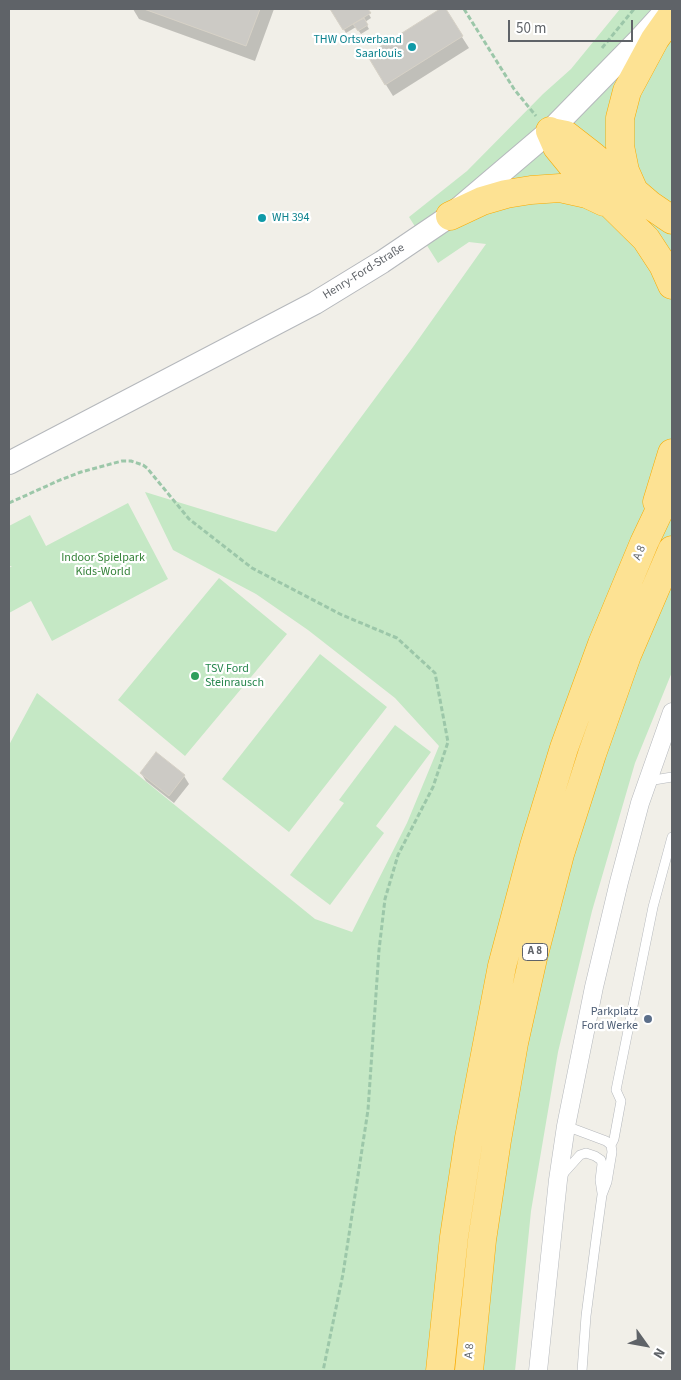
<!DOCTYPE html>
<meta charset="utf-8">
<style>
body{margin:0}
#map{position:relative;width:681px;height:1380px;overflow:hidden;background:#f1efe8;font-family:"Source Sans 3",sans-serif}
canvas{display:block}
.frame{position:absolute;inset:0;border:10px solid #5f6368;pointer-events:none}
.north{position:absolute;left:621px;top:1320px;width:50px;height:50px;-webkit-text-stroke:4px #fff;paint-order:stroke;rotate:122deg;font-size:14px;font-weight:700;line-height:20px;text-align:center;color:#5f6368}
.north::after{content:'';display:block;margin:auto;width:18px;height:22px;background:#5f6368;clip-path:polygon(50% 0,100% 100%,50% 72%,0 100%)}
.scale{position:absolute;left:508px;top:20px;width:125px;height:22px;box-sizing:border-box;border:2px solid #5f6368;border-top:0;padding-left:6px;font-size:15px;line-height:18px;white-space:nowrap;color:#5f6368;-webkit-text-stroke:4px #fff;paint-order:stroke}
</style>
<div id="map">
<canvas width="681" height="1380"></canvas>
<div class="frame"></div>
<div class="north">N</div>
<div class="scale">50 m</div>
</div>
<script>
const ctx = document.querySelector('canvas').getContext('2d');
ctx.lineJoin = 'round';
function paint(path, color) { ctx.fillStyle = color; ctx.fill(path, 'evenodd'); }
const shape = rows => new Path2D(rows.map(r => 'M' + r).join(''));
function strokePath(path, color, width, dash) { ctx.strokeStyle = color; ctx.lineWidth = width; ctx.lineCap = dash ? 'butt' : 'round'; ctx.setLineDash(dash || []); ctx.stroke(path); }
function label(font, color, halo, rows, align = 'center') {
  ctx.font = font + ' "Source Sans 3",sans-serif'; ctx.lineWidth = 4.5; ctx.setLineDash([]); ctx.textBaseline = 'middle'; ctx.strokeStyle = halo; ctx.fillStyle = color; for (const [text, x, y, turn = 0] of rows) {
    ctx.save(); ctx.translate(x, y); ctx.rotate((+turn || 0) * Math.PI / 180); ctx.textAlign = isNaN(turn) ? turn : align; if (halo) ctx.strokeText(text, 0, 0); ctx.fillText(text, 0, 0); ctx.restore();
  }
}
paint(shape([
 [620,9,672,9,672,672,635,763,592,911,558,1052,531,1211,515,1371,9,1371,9,745,37,693,315,919,352,932,407,823,439,746,395,698,308,630,256,594,173,550,145,492,276,532,413,347,486,244,469,242,438,263,409,217,467,171,543,94,571,69],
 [128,503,168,579,52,641,31,601,9,613,9,568,12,566,9,566,9,526,30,515,46,546],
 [219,578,287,634,185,756,118,700],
 [320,654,387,707,289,832,222,779],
 [395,725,431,752,376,826,384,833,330,905,290,875,344,803,339,800]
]), '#c5e8c5');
paint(shape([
 [133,9,274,9,255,61,139,19],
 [331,9,366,9,371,18,365,22,369,29,361,34,356,27,346,33],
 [442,9,444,9,469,48,393,96,368,56],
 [156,754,184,776,189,784,174,803,146,781,141,773]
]), '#0003');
const building = shape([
 [144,9,260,9,246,46,144,9],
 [330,9,368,9,371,13,343,30,330,9],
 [440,9,446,9,463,36,385,85,367,55,440,9],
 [364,18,368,25,358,31,353,24,364,18],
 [156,752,185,775,169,796,140,773,156,752]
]);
paint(building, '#cccac5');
strokePath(building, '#d6d1c6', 1);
const service = shape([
 [648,781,672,777],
 [566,1126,606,1141,611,1145,612,1152,607,1182,602,1195,596,1239,586,1316,582,1371],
 [611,1145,614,1139,621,1101,616,1090,638,981,653,907,672,837],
 [563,1174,580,1155,586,1153,595,1156,601,1160,602,1164,600,1180,602,1193]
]);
const minor = shape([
 [538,1371,558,1180,566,1126,594,987,619,882,640,803,672,712]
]);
const tertiary = shape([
 [9,463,315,303,382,262,450,216,550,131,638,41,659,18]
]);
const motorway = shape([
 [550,131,557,147,575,169,646,239,663,265,672,285],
 [551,132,566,135,593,156,650,205,672,220],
 [633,189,625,171,620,146,620,118,627,91,655,39,672,15],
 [450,216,482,201,506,194,531,190,560,188,587,194,604,202],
 [657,502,672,453],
 [440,1371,454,1237,469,1138,502,966,534,846,564,748,602,644,644,543,672,484],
 [469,1371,482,1240,497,1140,514,1043,533,958,560,854,592,754,627,655,672,550]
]);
strokePath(service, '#b5b8bc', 10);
strokePath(minor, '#b5b8bc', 19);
strokePath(tertiary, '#b5b8bc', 24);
strokePath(motorway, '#f9ab00', 29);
strokePath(shape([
 [464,9,514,89,536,116],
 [602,48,634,9],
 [9,503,60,480,81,472,122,461,131,461,143,465,147,468,189,519,252,568,342,615,397,638,435,673,448,742,433,787,398,855,385,899,379,950,368,1110,343,1274,323,1371]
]), '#9cc7a9', 3, [5, 2.5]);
strokePath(service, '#fff', 9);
strokePath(minor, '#fff', 18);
strokePath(tertiary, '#fff', 22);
strokePath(motorway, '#fde293', 28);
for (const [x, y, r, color] of [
 [412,47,5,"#0f9aa8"],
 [262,218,5,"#0f9aa8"],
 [195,676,5,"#2e9e5b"],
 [648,1019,5,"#5c6f8a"]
]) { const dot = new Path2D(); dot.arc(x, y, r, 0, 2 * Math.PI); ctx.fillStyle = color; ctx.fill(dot); strokePath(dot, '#fff', 2); }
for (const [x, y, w] of [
 [535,952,25]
]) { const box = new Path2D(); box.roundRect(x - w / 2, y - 8.5, w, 17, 4); ctx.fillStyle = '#fff'; ctx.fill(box); strokePath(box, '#5f6368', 1); }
label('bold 11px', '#5f6368', null, [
 ["A 8",535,952]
]);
label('12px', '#0d838f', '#fff', [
 ["THW Ortsverband",402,40],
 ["Saarlouis",402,54],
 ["WH 394",272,218,"left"]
], 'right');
label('12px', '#5f6368', '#fff', [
 ["Henry-Ford-Straße",364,272,-32],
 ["A 8",640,553,-67],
 ["A 8",470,1351,-85]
]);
label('12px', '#348238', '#fff', [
 ["Indoor Spielpark",103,558],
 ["Kids-World",103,572]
]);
label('12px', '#27864d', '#fff', [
 ["TSV Ford",205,669],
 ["Steinrausch",205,683]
], 'left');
label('12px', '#4e5e75', '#fff', [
 ["Parkplatz",638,1012],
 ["Ford Werke",638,1026]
], 'right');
</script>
